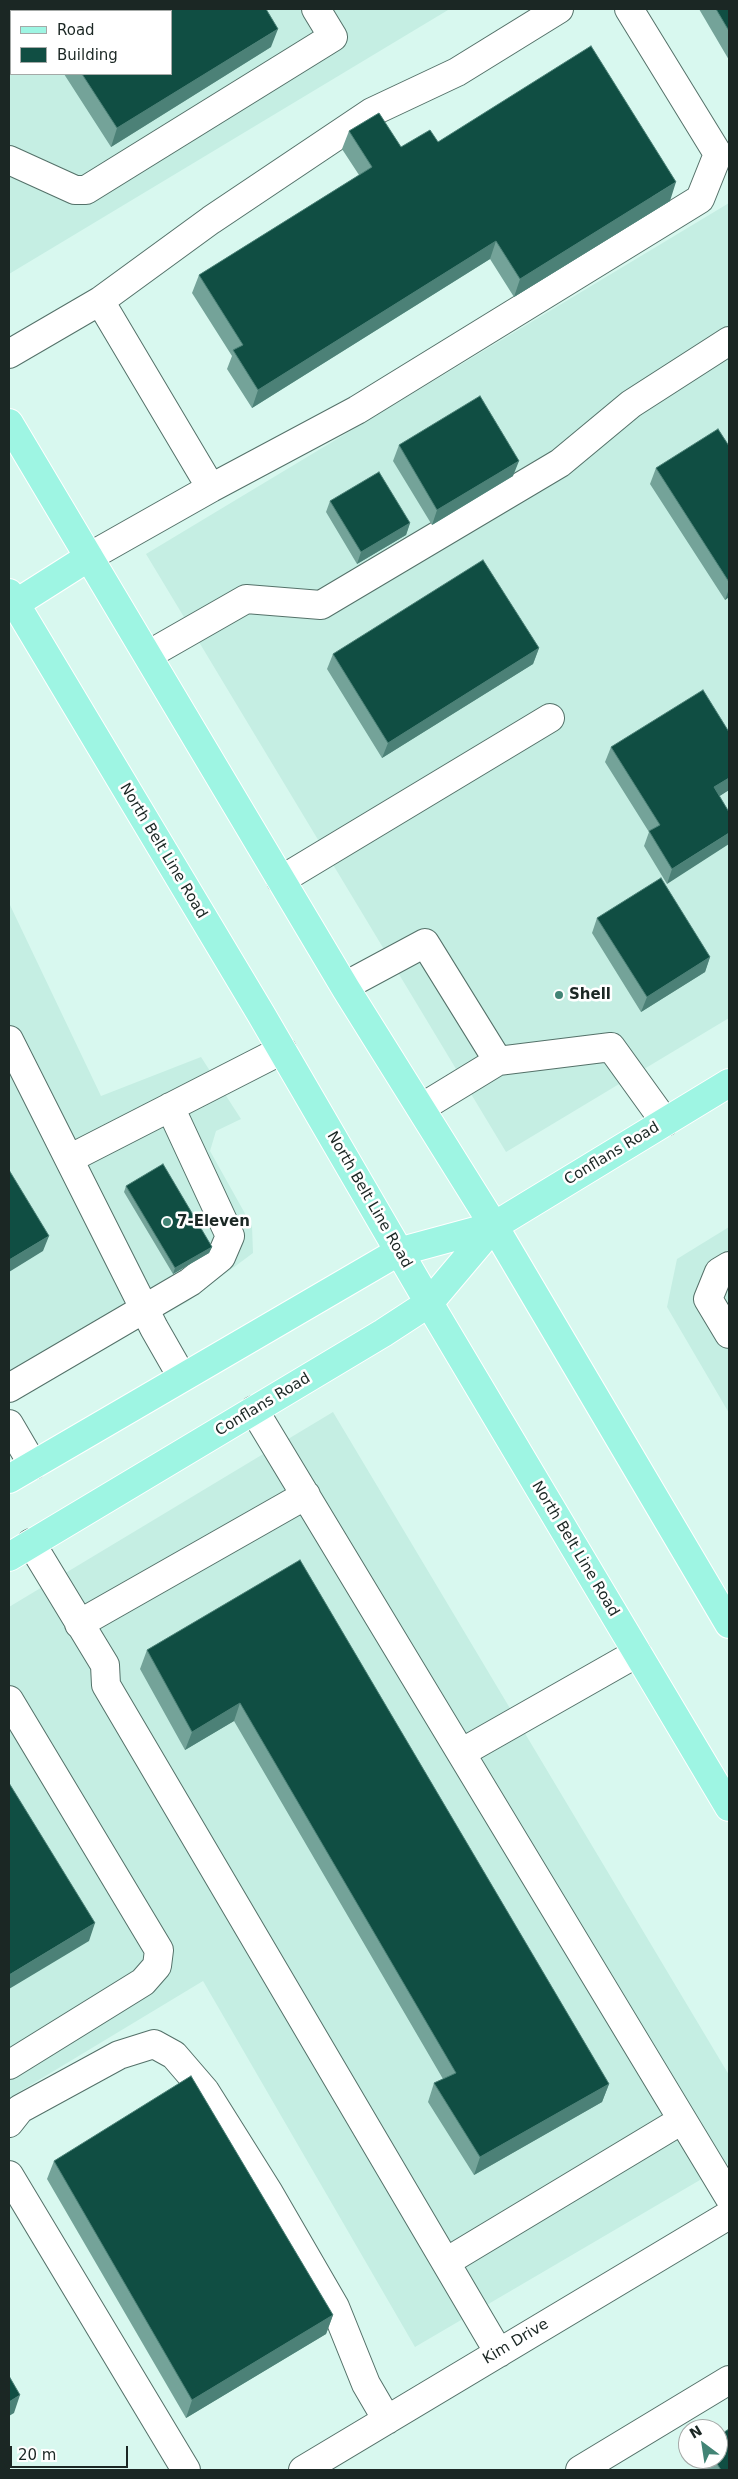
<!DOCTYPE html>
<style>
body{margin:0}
#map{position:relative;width:738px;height:2479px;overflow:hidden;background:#d8f8ef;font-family:"DejaVu Sans",sans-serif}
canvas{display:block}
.frame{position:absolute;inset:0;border:10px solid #1b2724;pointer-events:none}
.legend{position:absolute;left:10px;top:10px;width:162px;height:65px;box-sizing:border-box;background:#fff;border:1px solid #a4a9a7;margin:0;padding:6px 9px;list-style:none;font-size:15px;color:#1b2724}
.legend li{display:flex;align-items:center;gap:10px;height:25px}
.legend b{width:25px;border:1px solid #a4a9a7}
.north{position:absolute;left:678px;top:2419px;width:50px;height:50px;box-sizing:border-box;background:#fff;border:1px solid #a4a9a7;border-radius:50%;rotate:329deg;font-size:14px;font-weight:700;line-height:20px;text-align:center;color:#1b2724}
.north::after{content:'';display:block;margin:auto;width:18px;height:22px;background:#428475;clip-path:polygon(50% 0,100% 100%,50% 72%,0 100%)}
.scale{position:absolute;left:10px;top:2446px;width:118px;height:22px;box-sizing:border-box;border:2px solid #1b2724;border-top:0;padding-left:6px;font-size:15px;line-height:18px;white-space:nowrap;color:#1b2724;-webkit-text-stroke:4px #fff;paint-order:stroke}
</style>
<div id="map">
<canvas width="738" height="2479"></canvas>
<div class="frame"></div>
<ul class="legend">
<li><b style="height:6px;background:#9ef5e3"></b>Road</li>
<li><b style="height:14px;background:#104e43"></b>Building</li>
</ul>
<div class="north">N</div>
<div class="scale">20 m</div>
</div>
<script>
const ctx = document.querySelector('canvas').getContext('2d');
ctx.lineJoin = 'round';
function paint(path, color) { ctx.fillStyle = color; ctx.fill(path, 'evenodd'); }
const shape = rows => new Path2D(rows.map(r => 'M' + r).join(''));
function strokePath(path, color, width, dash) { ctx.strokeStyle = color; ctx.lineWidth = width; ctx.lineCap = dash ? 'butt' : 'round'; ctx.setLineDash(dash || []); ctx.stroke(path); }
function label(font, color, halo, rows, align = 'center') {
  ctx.font = font + ' "DejaVu Sans",sans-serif'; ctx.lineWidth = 5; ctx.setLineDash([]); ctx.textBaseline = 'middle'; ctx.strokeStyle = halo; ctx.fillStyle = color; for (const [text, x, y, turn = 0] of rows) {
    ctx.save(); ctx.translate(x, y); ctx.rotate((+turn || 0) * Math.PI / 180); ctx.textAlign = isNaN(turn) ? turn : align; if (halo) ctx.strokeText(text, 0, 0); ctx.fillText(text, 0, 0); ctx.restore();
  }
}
paint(shape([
 [9,9,447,9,448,10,9,274],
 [11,11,171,11,171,74,11,74],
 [729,203,729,1018,506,1152,146,554],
 [9,903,101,1096,201,1057,241,1119,216,1131,210,1151,252,1226,253,1253,187,1302,9,1403],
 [729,1227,729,1413,667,1307,677,1259],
 [333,1412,729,2075,729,2163,415,2347,203,1981,9,2098,9,1607]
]), '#c5eee3');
const minor = shape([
 [55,11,59,9],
 [9,47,11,44],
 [9,160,75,190,86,190,333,37,316,9],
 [100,301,211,220,372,112,457,72,559,9],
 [9,354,100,301,211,488,89,557],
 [211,488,357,410,700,199,718,154,629,9],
 [148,655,246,599,321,605,560,463,631,404,729,341],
 [281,880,550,718],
 [345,986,425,943,498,1061,421,1108],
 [9,1040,154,1328,182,1377],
 [498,1061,611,1047,665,1122],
 [69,1159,282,1050],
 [729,1266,719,1272,708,1299,729,1334],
 [9,1388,190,1282,221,1257,230,1236,170,1107],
 [254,1410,729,2197],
 [9,1424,33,1465],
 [31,1543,105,1665,106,1685,499,2353],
 [79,1624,306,1495],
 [9,1700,159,1950,157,1966,143,1982,9,2065],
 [461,1753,637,1653],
 [9,2123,20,2109,119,2055,154,2044,174,2055,205,2091,269,2193,335,2307,366,2384,387,2420],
 [9,2175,186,2470],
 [446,2262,682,2120],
 [303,2470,729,2215],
 [580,2470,729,2380]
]);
const major = shape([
 [9,423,346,989,494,1226,729,1624],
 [9,593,261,1014,429,1303,729,1807],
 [15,604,89,557],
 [9,1479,398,1252,494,1226,729,1083],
 [9,1557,383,1333,429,1303,494,1226]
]);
strokePath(minor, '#547169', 30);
strokePath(major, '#fff', 30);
strokePath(minor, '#fff', 28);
strokePath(major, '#9ef5e3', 28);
paint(shape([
 [699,9,729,9,729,60],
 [271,47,111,147,64,74,171,74],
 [349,131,401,147,438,142,670,201,514,297,490,259,252,408,227,369,232,356,192,293,199,275,359,175,342,149],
 [399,445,513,476,432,525,393,461],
 [729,446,729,597,725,600,650,484,656,468],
 [330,501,410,523,406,535,357,564,326,512],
 [539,648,533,664,382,758,327,669,333,654],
 [729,732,729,790,719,796,667,884,644,846,649,832,605,762,611,747],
 [597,918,710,957,705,972,641,1012,592,933],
 [126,1186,212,1247,209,1253,173,1274,124,1192],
 [300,1560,609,2084,602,2102,474,2175,428,2102,434,2083,443,2079,234,1721,185,1750,140,1669,147,1650],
 [54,2161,333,2315,326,2334,186,2418,47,2179],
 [699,2459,718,2459,729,2470,703,2470,698,2462]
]), '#74a399');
paint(shape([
 [278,29,271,47,111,147,117,128],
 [676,182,670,201,514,297,520,279],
 [496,241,490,259,252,408,258,390],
 [519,461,513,476,432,525,437,510],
 [410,523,406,535,357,564,361,552],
 [729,589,729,597,725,600],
 [539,648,533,664,382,758,388,743],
 [729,778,729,790,709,803,714,787],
 [729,833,729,844,667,884,672,869],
 [710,957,705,972,641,1012,647,997],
 [49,1236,43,1251,9,1272,9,1260],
 [212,1247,209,1253,173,1274,175,1268],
 [240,1703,234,1721,185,1750,192,1732],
 [95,1923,89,1941,9,1989,9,1975],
 [609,2084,602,2102,474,2175,480,2157],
 [333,2315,326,2334,186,2418,192,2400],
 [20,2395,14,2413,9,2416,9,2402]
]), '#4c8177');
const building = shape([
 [93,9,266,9,278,29,117,128,82,74,171,74,171,11,89,11,93,9],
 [716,9,729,9,729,31,716,9],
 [591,46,676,182,520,279,496,241,258,390,233,350,243,345,199,275,372,167,349,131,379,113,401,147,430,130,438,142,591,46],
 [480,396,519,461,437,510,399,445,480,396],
 [718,429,729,446,729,582,656,468,718,429],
 [379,472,410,523,361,552,330,501,379,472],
 [483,560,539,648,388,743,333,654,483,560],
 [703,690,729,732,729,778,714,787,729,812,729,833,672,869,649,831,660,825,611,747,703,690],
 [661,878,710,957,647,997,597,918,661,878],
 [163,1164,212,1247,175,1268,126,1186,163,1164],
 [9,1170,49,1236,9,1260,9,1170],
 [300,1560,609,2084,480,2157,434,2083,456,2073,240,1703,192,1732,147,1650,300,1560],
 [9,1783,95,1923,9,1975,9,1783],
 [191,2076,333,2315,192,2400,54,2161,191,2076],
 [9,2376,20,2395,9,2402,9,2376],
 [729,2429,729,2470,721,2470,714,2459,718,2459,718,2436,729,2429]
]);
paint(building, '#104e43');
strokePath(building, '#4c8177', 1);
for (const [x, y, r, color] of [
 [559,995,5,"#428475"],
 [167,1222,5,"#428475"]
]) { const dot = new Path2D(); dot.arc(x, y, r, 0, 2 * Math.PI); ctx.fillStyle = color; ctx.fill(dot); strokePath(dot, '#fff', 2); }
label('15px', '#1b2724', '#fff', [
 ["North Belt Line Road",163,851,59],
 ["Conflans Road",612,1154,-31],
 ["North Belt Line Road",369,1200,60],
 ["Conflans Road",263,1405,-31],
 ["North Belt Line Road",575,1549,59],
 ["Kim Drive",516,2342,-31]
]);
label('bold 15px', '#1b2724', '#fff', [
 ["Shell",569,995],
 ["7-Eleven",177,1222]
], 'left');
</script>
